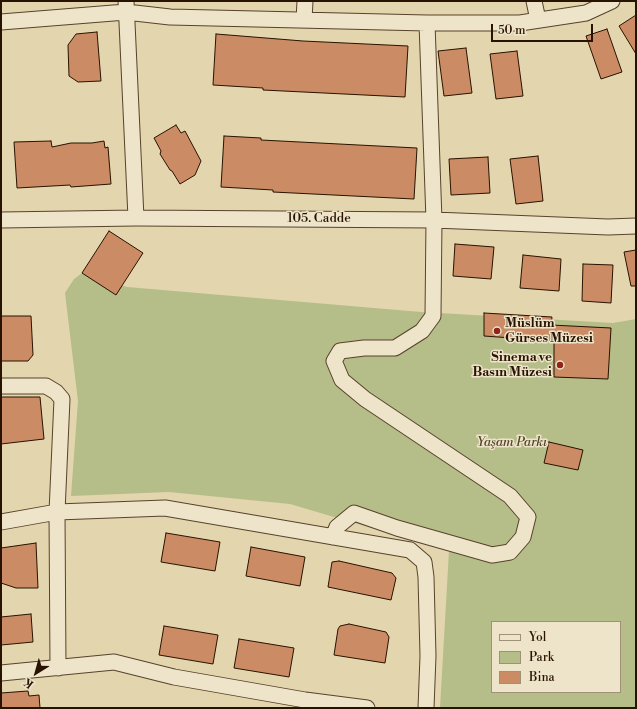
<!DOCTYPE html>
<meta charset="utf-8">
<style>
body{margin:0}
#map{position:relative;width:637px;height:709px;overflow:hidden;background:#e3d5ad;font-family:"Libre Bodoni",serif}
canvas{display:block}
.frame{position:absolute;inset:0;border:2px solid #281200;pointer-events:none}
.legend{position:absolute;left:491px;top:621px;width:130px;height:72px;box-sizing:border-box;background:#ede4ca;border:1px solid #9e9079;margin:0;padding:5px 7px;list-style:none;font-size:12px;color:#281200}
.legend li{display:flex;align-items:center;gap:8px;height:20px}
.legend b{width:20px;border:1px solid #9e9079}
.north{position:absolute;left:16px;top:653px;width:40px;height:40px;-webkit-text-stroke:3px #ede4ca;paint-order:stroke;rotate:217deg;font-size:11px;font-weight:700;line-height:16px;text-align:center;color:#281200}
.north::after{content:'';display:block;margin:auto;width:14px;height:18px;background:#281200;clip-path:polygon(50% 0,100% 100%,50% 72%,0 100%)}
.scale{position:absolute;left:491px;top:24px;width:102px;height:18px;box-sizing:border-box;border:2px solid #281200;border-top:0;padding-left:5px;font-size:12px;line-height:14px;white-space:nowrap;color:#281200;-webkit-text-stroke:3px #ede4ca;paint-order:stroke}
</style>
<div id="map">
<canvas width="637" height="709"></canvas>
<div class="frame"></div>
<ul class="legend">
<li><b style="height:5px;background:#ede4ca"></b>Yol</li>
<li><b style="height:11px;background:#b5bd89"></b>Park</li>
<li><b style="height:11px;background:#cb8b64"></b>Bina</li>
</ul>
<div class="north">K</div>
<div class="scale">50 m</div>
</div>
<script>
const ctx = document.querySelector('canvas').getContext('2d');
ctx.lineJoin = 'round';
function paint(path, color) { ctx.fillStyle = color; ctx.fill(path, 'evenodd'); }
const shape = rows => new Path2D(rows.map(r => 'M' + r).join(''));
function strokePath(path, color, width, dash) { ctx.strokeStyle = color; ctx.lineWidth = width; ctx.lineCap = dash ? 'butt' : 'round'; ctx.setLineDash(dash || []); ctx.stroke(path); }
function label(font, color, halo, rows, align = 'center') {
  ctx.font = font + ' "Libre Bodoni",serif'; ctx.lineWidth = 3; ctx.setLineDash([]); ctx.textBaseline = 'middle'; ctx.strokeStyle = halo; ctx.fillStyle = color; for (const [text, x, y, turn = 0] of rows) {
    ctx.save(); ctx.translate(x, y); ctx.rotate((+turn || 0) * Math.PI / 180); ctx.textAlign = isNaN(turn) ? turn : align; if (halo) ctx.strokeText(text, 0, 0); ctx.fillText(text, 0, 0); ctx.restore();
  }
}
paint(shape([
 [82,273,127,287,421,312,613,323,636,319,636,708,440,708,449,551,290,504,169,492,71,496,78,401,65,293,74,279],
 [492,622,620,622,620,692,492,692]
]), '#b5bd89');
const building = shape([
 [636,15,636,54,619,26,636,15],
 [607,29,622,72,601,79,586,36,607,29],
 [97,32,101,81,78,82,69,76,68,45,76,34,97,32],
 [216,34,303,41,408,46,405,97,263,90,263,88,213,85,216,34],
 [466,48,472,93,444,96,438,51,466,48],
 [517,51,523,96,496,99,490,54,517,51],
 [176,125,181,133,185,131,201,161,195,175,180,184,172,171,170,170,160,154,161,151,154,138,176,125],
 [224,136,261,138,261,140,417,148,414,199,273,192,273,190,221,187,224,136],
 [51,141,52,147,71,143,92,143,104,141,105,148,108,147,111,184,71,187,70,185,17,188,14,142,51,141],
 [538,156,543,201,516,204,510,159,538,156],
 [488,157,490,193,451,195,449,159,488,157],
 [109,231,143,253,116,295,82,273,109,231],
 [455,244,494,247,491,279,453,276,455,244],
 [636,250,636,286,631,286,624,252,636,250],
 [523,255,561,259,559,291,520,288,523,255],
 [583,264,613,265,611,303,582,301,583,264],
 [484,313,552,317,551,325,611,328,608,379,554,377,554,341,484,336,484,313],
 [1,316,31,316,33,355,28,361,1,361,1,316],
 [1,397,40,397,44,439,1,444,1,397],
 [549,442,583,450,578,470,544,463,549,442],
 [166,533,220,542,215,571,161,562,166,533],
 [36,543,38,588,16,588,1,583,1,548,36,543],
 [251,547,305,557,300,586,246,576,251,547],
 [339,561,392,573,396,578,391,600,328,587,332,562,339,561],
 [31,614,33,642,1,645,1,617,31,614],
 [349,624,386,632,389,637,385,663,334,655,338,629,340,626,349,624],
 [164,626,218,635,213,664,159,655,164,626],
 [239,639,294,648,289,677,234,668,239,639],
 [28,691,29,696,39,695,40,708,1,708,1,693,28,691]
]);
paint(building, '#cb8b64');
strokePath(building, '#281200', 1);
const minor = shape([
 [126,1,136,218],
 [534,1,538,20],
 [304,20,305,1],
 [1,22,126,12,170,17,427,23,520,23,586,13,612,1],
 [1,220,136,218,434,220,608,227,636,226],
 [1,386,46,386,56,392,62,399,57,512,58,668],
 [1,522,57,512,165,508,410,550,424,562,426,577,428,656,426,708],
 [333,537,337,527,354,513,397,528,492,555,510,552,523,537,528,517,510,496,365,399,342,380,334,361,340,351,364,348,395,348,422,331,433,316,434,220,427,23],
 [1,673,114,662,174,677,305,700,367,708]
]);
strokePath(minor, '#57432b', 17);
strokePath(minor, '#ede4ca', 15);
for (const [x, y, r, color] of [
 [497,331,4,"#8f2418"],
 [560,365,4,"#8f2418"]
]) { const dot = new Path2D(); dot.arc(x, y, r, 0, 2 * Math.PI); ctx.fillStyle = color; ctx.fill(dot); strokePath(dot, '#ede4ca', 1.5); }
label('13px', '#281200', '#ede4ca', [
 ["105. Cadde",319,219]
]);
label('bold 13px', '#281200', '#ede4ca', [
 ["Müslüm",505,324],
 ["Gürses Müzesi",505,339],
 ["Sinema ve",552,358,"right"],
 ["Basın Müzesi",552,373,"right"]
], 'left');
label('italic 13px', '#524529', '#ede4ca', [
 ["Yaşam Parkı",512,443]
]);
</script>
